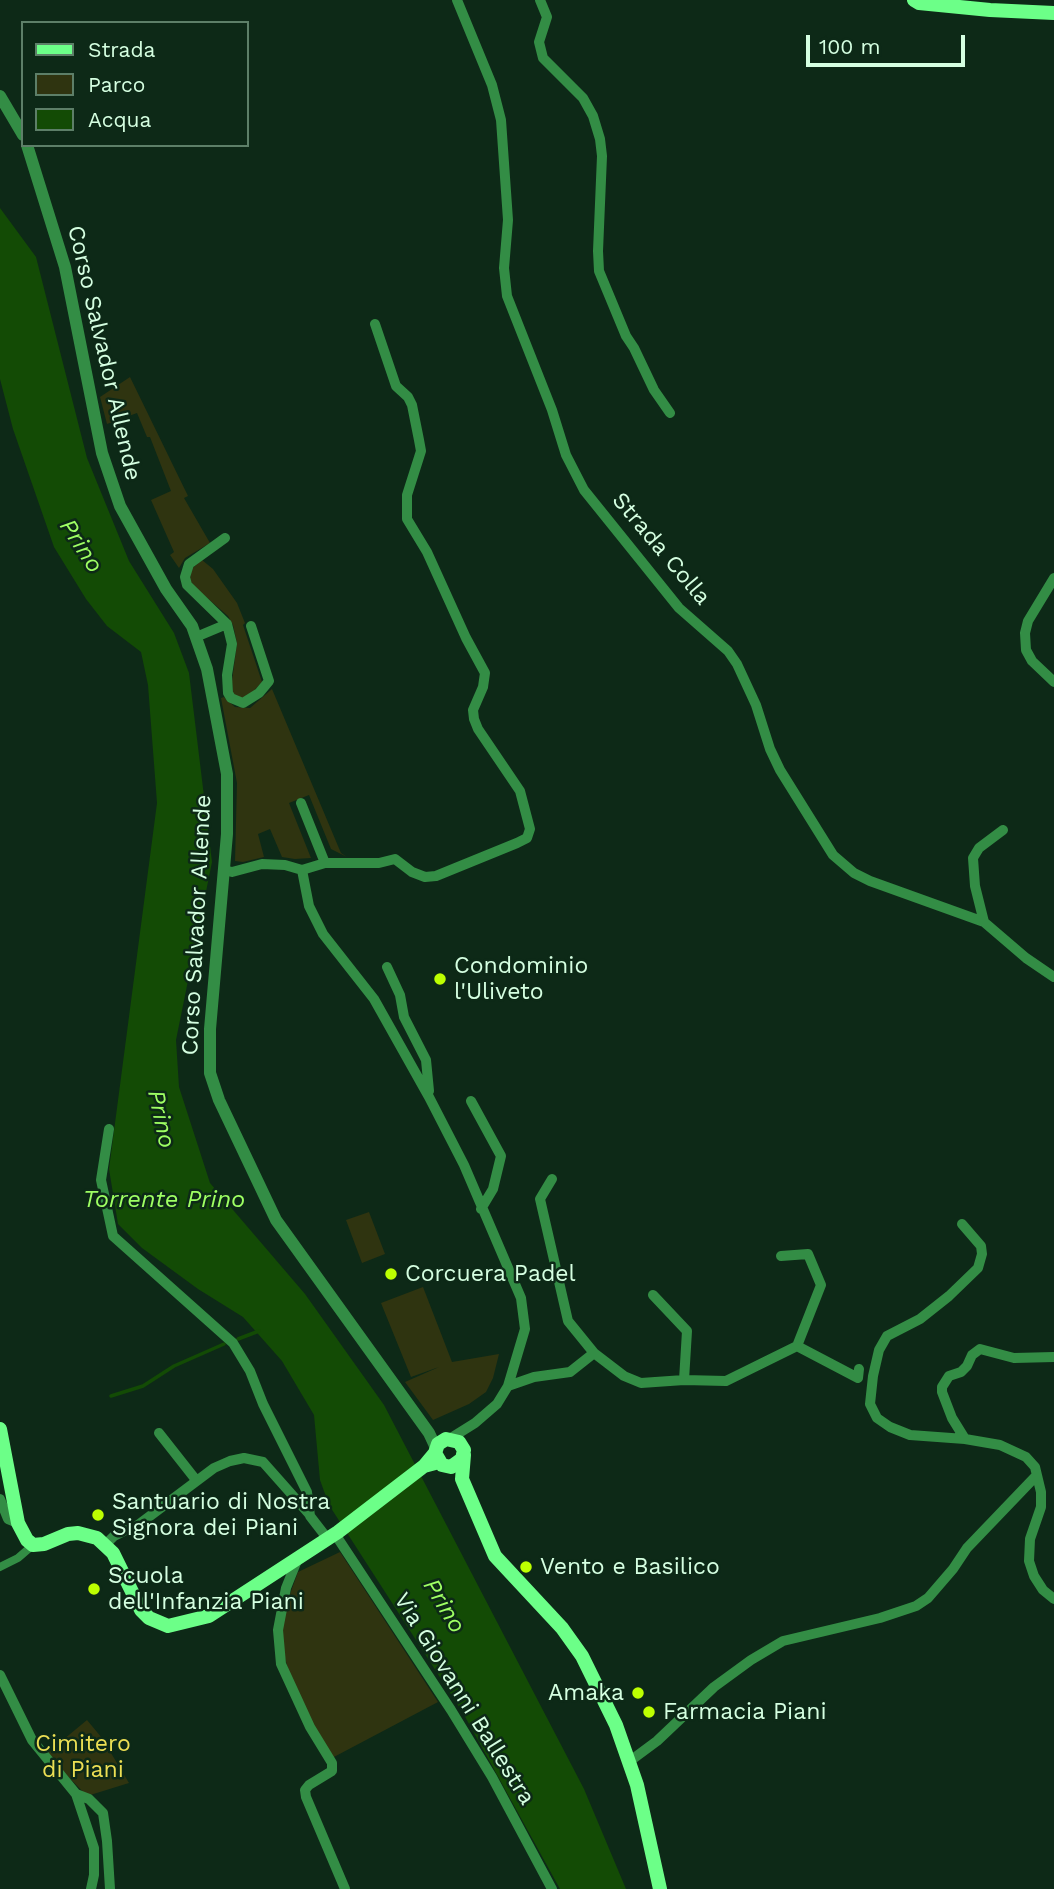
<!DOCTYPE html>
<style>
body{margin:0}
#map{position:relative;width:1054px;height:1889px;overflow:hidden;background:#0d2917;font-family:"Work Sans",sans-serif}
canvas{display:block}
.legend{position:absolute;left:21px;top:21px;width:228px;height:126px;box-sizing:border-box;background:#0d2917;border:2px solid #5d7f68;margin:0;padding:9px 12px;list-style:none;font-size:21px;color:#d5ffe1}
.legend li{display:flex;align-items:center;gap:14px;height:35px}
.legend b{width:35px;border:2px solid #5d7f68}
.scale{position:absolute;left:806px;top:35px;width:159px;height:32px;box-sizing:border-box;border:4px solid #d5ffe1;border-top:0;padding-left:9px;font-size:21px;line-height:24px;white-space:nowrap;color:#d5ffe1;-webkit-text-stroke:5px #0d2917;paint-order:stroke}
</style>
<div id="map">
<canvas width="1054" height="1889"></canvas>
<ul class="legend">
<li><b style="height:9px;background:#6cff88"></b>Strada</li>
<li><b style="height:19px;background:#2f3410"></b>Parco</li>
<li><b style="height:19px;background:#134b05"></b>Acqua</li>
</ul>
<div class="scale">100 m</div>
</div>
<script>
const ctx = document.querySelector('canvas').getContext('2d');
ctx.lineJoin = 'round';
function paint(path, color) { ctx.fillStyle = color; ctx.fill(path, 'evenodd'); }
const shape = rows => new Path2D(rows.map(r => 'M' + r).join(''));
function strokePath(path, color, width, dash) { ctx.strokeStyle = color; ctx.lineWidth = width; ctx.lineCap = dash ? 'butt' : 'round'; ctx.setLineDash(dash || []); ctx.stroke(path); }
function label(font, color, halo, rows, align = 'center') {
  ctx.font = font + ' "Work Sans",sans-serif'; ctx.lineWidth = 5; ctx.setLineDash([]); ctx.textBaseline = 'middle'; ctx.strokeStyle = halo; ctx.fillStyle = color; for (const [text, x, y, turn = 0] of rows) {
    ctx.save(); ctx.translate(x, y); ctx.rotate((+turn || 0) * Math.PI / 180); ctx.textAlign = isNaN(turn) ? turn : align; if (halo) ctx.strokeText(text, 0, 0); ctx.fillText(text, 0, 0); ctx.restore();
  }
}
paint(shape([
 [130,377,188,496,184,498,210,543,185,558,179,568,170,555,174,552,151,500,171,491,150,437,147,437,137,413,107,424,100,397],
 [202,560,213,569,237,603,245,623,243,625,262,682,248,697,242,699,233,695,232,681,237,643,233,625,228,616,198,590,190,581,191,569],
 [272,689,338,846,341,853,347,857,331,849,309,795,289,803,311,858,295,859,282,857,270,829,258,834,264,857,243,862,235,861,237,783,221,698,224,697,235,707,250,708],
 [369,1212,385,1254,362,1263,346,1220],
 [423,1287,452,1362,499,1354,493,1378,486,1392,469,1404,433,1420,405,1382,439,1367,411,1377,381,1303],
 [340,1552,438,1702,332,1758,294,1690,281,1644,285,1608,298,1572],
 [87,1720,102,1738,129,1783,87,1796,46,1754]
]), '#2f3410');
paint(shape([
 [0,208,36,257,87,458,129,561,174,633,189,673,212,862,176,1040,179,1087,210,1183,305,1294,384,1405,584,1789,626,1889,560,1889,463,1713,329,1505,320,1480,314,1415,282,1361,243,1317,198,1289,142,1248,118,1224,109,1169,157,803,148,685,141,652,107,626,86,599,54,547,13,429,0,379]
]), '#134b05');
strokePath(shape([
 [238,1339,259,1331],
 [111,1396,143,1386,174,1366,224,1344]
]), '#134b05', 3.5);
strokePath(shape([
 [0,1567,18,1558,33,1545]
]), '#338d45', 8);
strokePath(shape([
 [457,0,492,85,501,120,508,220,504,268,507,296,552,410,566,455,584,490,679,608,728,651,737,664,756,705,770,749,780,770,833,855,854,873,870,881,984,922,1026,958,1054,977],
 [540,0,547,17,539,42,543,58,583,98,593,116,600,139,602,156,598,251,599,271,626,336,634,348,654,390,670,413],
 [225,538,189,564,185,577,187,585,227,624,232,644,227,675,228,693,231,698,243,703,259,693,269,681,251,626],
 [1054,578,1028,621,1025,633,1026,650,1032,661,1054,682],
 [196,637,227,624],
 [301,803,325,863],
 [224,870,232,872,262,864,285,865,302,870,309,906,323,934,374,999,429,1097,464,1165,521,1298,525,1329,508,1386,497,1404,475,1423,451,1438],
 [302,870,325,863,379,863,395,859,412,872,425,877,436,876,517,843,527,838,530,829,520,791,478,729,474,719,473,710,483,687,485,673,466,638,427,552,407,519,407,495,421,451,419,440,412,405,408,397,396,386,375,324],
 [984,922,975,886,973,858,979,848,1003,830],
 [387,967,400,995,404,1017,426,1060,429,1091],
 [471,1101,501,1156,493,1189,481,1209],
 [109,1129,101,1180,113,1236,233,1343,250,1371,263,1404,307,1492,310,1516,327,1538],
 [552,1179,540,1199,568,1321,594,1353,624,1376,641,1383,684,1380,726,1381,797,1346,858,1378,859,1369],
 [962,1224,981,1246,982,1254,978,1268,949,1296,920,1319,887,1336,879,1350,873,1376,870,1404,877,1418,890,1427,910,1435,965,1439,1000,1445,1026,1457,1035,1467,1041,1492,1041,1507,1030,1539,1029,1561,1034,1576,1043,1590,1054,1599],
 [781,1256,808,1254,821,1285,797,1346],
 [653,1295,687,1331,684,1380],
 [508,1386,534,1377,570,1372,594,1353],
 [159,1433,196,1480],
 [965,1439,952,1418,942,1392,942,1387,949,1376,961,1372,967,1366,972,1355,980,1349,1014,1358,1054,1357],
 [0,1499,8,1519,18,1523],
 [138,1525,214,1468,230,1461,244,1458,263,1462,310,1515],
 [335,1534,451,1710,492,1777,552,1889],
 [106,1544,114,1536,126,1530],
 [298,1558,286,1588,278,1630,281,1664,310,1727,332,1763,332,1771,309,1785,305,1790,306,1797,345,1889],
 [0,1675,32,1740,76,1794,94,1848,94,1875,91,1889],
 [630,1761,657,1741,714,1687,751,1660,783,1641,880,1618,916,1606,928,1598,953,1569,967,1548,1036,1476],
 [76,1794,89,1799,103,1813,107,1841,110,1889]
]), '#338d45', 10);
strokePath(shape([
 [0,96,23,135],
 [27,145,65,267,102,453,120,506,166,589,192,626,207,669,227,774,227,834,210,1029,210,1073,219,1100,276,1220,429,1433,436,1448]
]), '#338d45', 12);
strokePath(shape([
 [914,0,919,3,990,10,1054,13],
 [0,1429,18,1523,27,1540,33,1545,44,1544,68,1534,78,1533,97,1538,113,1553,141,1610,149,1618,168,1626,209,1616,338,1532,424,1466,439,1462],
 [464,1455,462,1479,495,1556,562,1628,582,1656,616,1725,637,1785,660,1889],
 [425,1465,435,1453,438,1444,446,1439,459,1442,464,1450,462,1459,451,1467,442,1465,435,1453]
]), '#6cff88', 14);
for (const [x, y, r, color] of [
 [440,979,7,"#bdff01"],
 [391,1274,7,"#bdff01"],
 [98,1515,7,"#bdff01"],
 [526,1567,7,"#bdff01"],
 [94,1589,7,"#bdff01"],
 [638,1693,7,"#bdff01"],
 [649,1712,7,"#bdff01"]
]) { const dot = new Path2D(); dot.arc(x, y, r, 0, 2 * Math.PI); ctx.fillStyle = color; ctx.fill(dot); strokePath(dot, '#0d2917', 2.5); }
label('23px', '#d5ffe1', '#0d2917', [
 ["Corso Salvador Allende",104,353,77],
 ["Strada Colla",661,549,50],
 ["Corso Salvador Allende",197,925,-87],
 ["Via Giovanni Ballestra",464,1699,58]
]);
label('23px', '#d5ffe1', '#0d2917', [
 ["Condominio",454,966],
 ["l'Uliveto",454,992],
 ["Corcuera Padel",405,1274],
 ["Santuario di Nostra",112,1502],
 ["Signora dei Piani",112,1528],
 ["Vento e Basilico",540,1567],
 ["Scuola",108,1576],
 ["dell'Infanzia Piani",108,1602],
 ["Amaka",624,1693,"right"],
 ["Farmacia Piani",663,1712]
], 'left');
label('23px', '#ecdf54', '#0d2917', [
 ["Cimitero",83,1744],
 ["di Piani",83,1770]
]);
label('italic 24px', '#9eff63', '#0d2917', [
 ["Prino",81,546,57],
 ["Prino",161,1119,78],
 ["Torrente Prino",164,1200],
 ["Prino",444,1606,59]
]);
</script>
